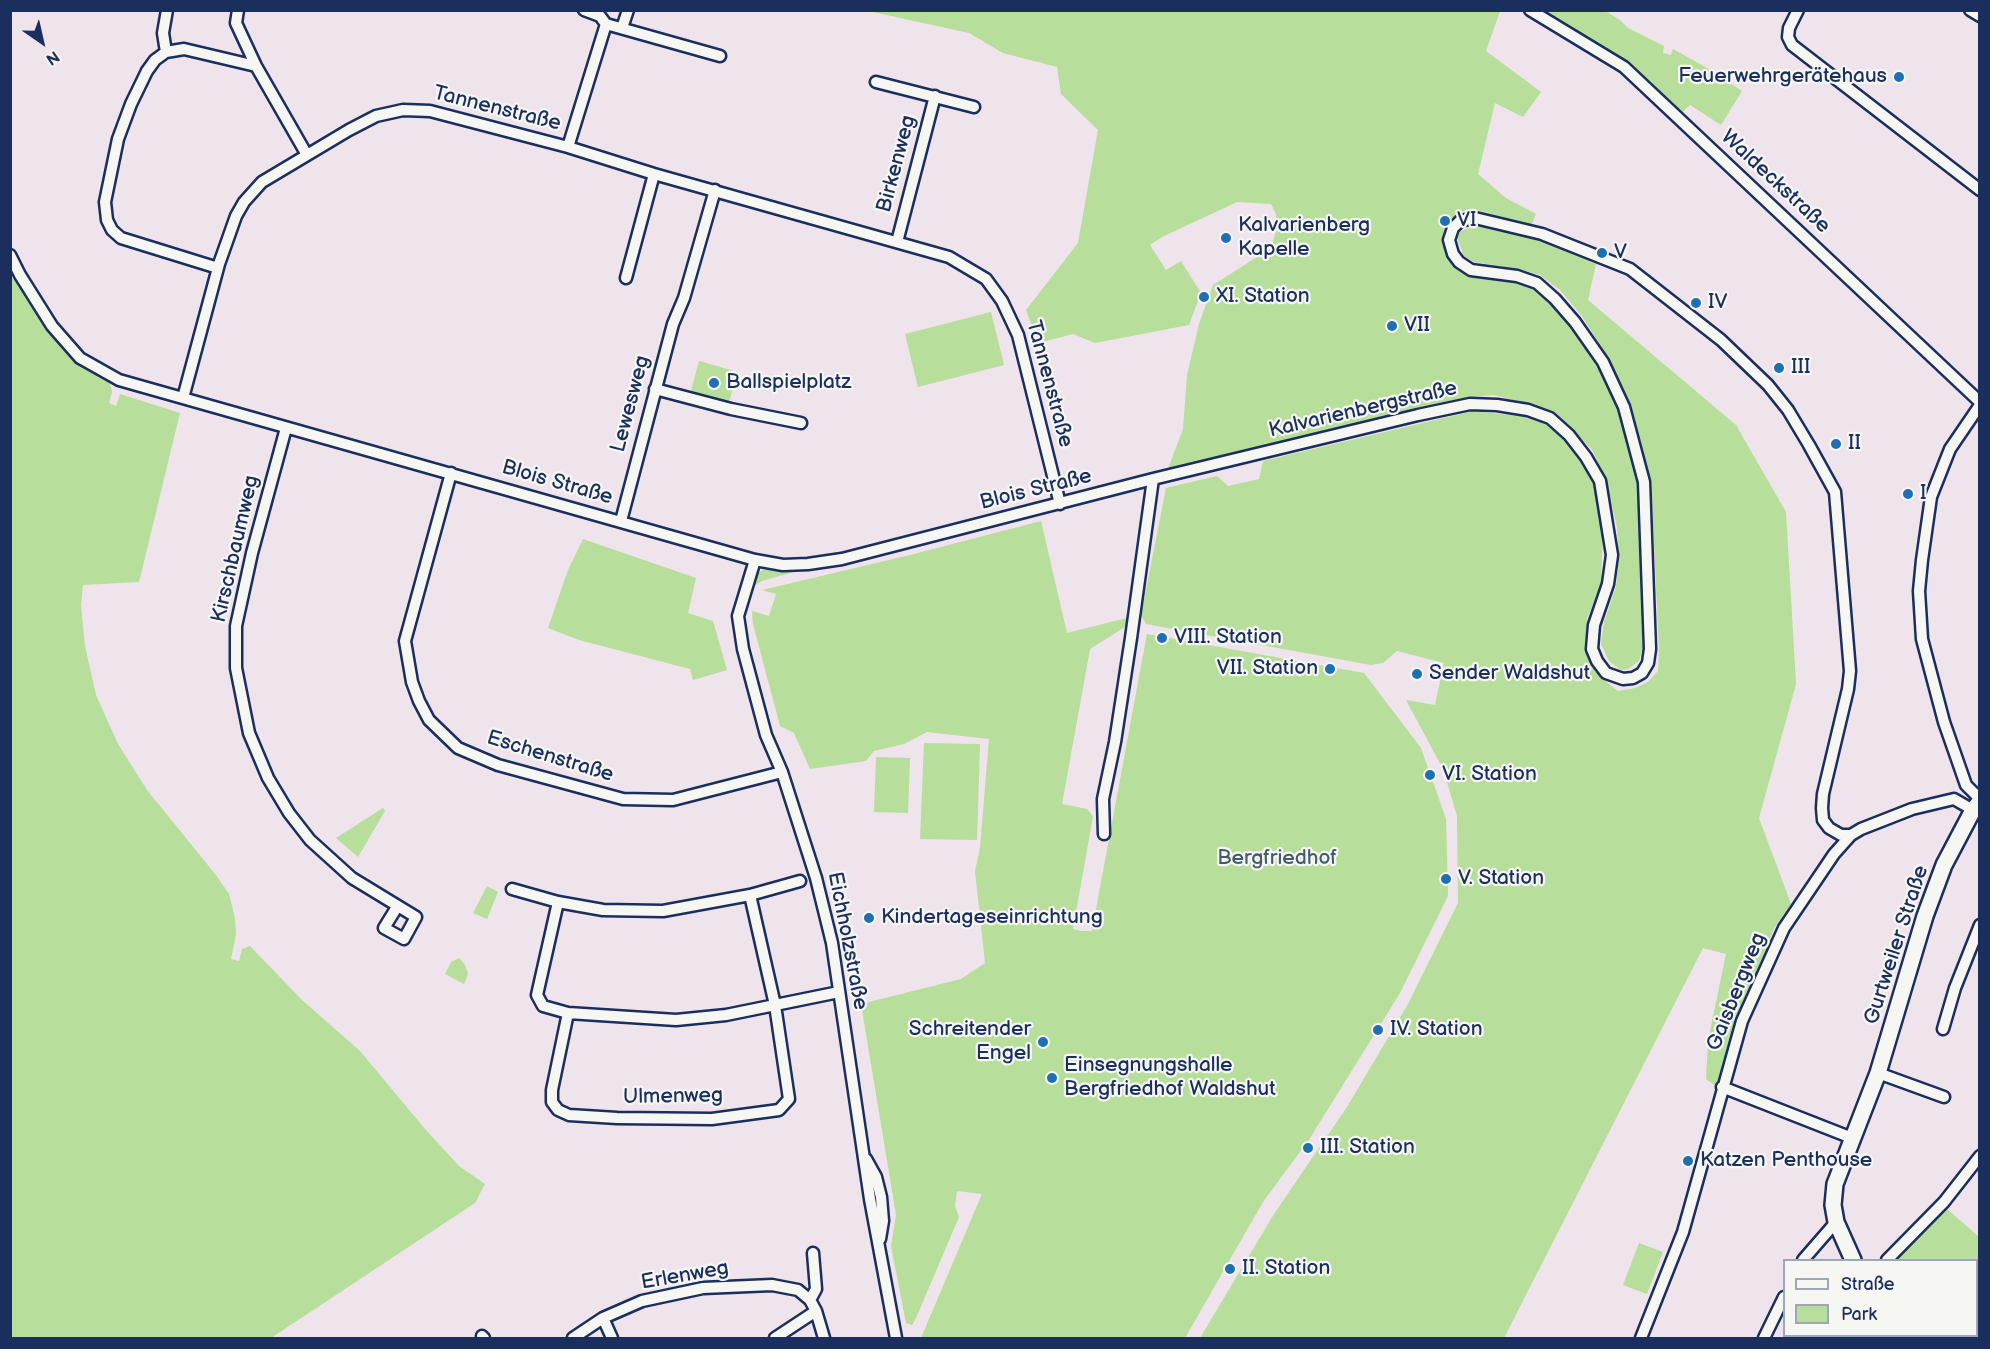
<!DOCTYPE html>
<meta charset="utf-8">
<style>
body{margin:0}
#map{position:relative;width:1990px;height:1349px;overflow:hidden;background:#efe3ec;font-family:"Balsamiq Sans",sans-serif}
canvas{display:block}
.frame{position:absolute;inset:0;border:12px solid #1b2f5e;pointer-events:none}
.legend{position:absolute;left:1783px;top:1259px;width:195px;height:78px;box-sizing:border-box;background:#f6f6f2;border:2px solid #9ea6b7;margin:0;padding:8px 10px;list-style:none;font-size:18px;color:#1b2f5e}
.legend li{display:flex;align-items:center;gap:12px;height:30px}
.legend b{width:30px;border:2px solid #9ea6b7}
.north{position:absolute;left:12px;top:12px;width:60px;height:60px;-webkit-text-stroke:4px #f6f6f2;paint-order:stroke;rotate:146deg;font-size:16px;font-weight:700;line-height:24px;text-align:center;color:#1b2f5e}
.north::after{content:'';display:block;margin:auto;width:21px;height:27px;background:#1b2f5e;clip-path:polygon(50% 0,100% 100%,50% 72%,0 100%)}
</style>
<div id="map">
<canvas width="1990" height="1349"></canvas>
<div class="frame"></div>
<ul class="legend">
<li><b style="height:8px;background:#f6f6f2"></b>Straße</li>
<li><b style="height:16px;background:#b7de9a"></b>Park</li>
</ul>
<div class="north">N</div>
</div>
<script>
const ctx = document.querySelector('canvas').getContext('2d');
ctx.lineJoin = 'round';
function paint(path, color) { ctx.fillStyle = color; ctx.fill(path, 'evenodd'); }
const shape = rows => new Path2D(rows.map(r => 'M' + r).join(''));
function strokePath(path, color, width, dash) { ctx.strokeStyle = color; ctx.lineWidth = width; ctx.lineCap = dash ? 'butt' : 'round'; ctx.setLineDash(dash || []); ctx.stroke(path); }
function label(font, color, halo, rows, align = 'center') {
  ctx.font = font + ' "Balsamiq Sans",sans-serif'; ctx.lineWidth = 4.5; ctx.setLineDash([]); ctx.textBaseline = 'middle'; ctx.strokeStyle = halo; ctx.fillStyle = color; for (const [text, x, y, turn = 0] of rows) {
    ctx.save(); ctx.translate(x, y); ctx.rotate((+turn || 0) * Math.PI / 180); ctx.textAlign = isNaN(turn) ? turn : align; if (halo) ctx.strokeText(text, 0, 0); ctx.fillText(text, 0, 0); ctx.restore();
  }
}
paint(shape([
 [868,11,1500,11,1486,51,1541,92,1523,117,1495,103,1478,174,1506,198,1536,214,1530,228,1488,213,1473,209,1464,211,1451,220,1442,240,1446,256,1456,267,1470,274,1515,282,1534,290,1553,303,1571,324,1597,367,1618,409,1638,483,1643,648,1639,661,1628,669,1621,670,1609,661,1601,644,1604,622,1616,587,1619,555,1617,527,1606,481,1593,451,1554,411,1494,395,1469,397,1415,408,1168,469,1183,429,1187,375,1199,324,1213,285,1271,248,1276,231,1276,214,1271,204,1237,202,1162,237,1150,245,1166,270,1181,261,1201,293,1189,325,1095,343,1073,334,1038,343,1026,310,1078,243,1098,130,1061,94,1057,67,1003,53,969,33],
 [1530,11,1605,11,1620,20,1628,28,1664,46,1663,53,1671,55,1673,49,1707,68,1742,91,1721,125,1690,105,1677,117,1624,67],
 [1487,226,1529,235,1596,264,1588,300,1736,425,1786,512,1796,684,1759,818,1791,904,1774,928,1716,1086,1706,1079,1708,1041,1726,954,1703,948,1504,1338,1200,1338,1274,1214,1347,1107,1408,1004,1458,903,1457,816,1443,769,1406,700,1435,705,1444,663,1397,651,1383,663,1371,665,1146,624,1141,615,1166,488,1217,476,1228,486,1259,479,1263,461,1473,411,1527,417,1546,424,1565,439,1582,462,1594,485,1603,530,1601,584,1587,619,1586,648,1591,664,1600,677,1618,691,1635,688,1648,682,1658,671,1659,650,1651,481,1631,404,1609,359,1582,316,1560,290,1540,275,1514,268,1474,262,1464,256,1457,238,1461,231,1471,227],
 [10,269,48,330,78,364,110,383,112,392,109,403,116,406,120,394,180,413,139,582,83,585,81,605,85,646,96,695,118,744,147,790,216,875,229,894,235,918,236,934,231,959,239,961,242,949,250,946,302,1000,360,1051,425,1129,459,1166,485,1184,475,1203,271,1338,11,1338],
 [991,312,1004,365,918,387,905,334],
 [699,361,738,372,728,405,690,394],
 [1041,521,1067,633,1127,618,1128,625,1090,649,1062,804,1087,809,1093,816,1073,929,1081,931,1092,931,1147,634,1364,673,1421,748,1446,819,1448,896,1400,993,1310,1138,1263,1202,1185,1338,921,1338,982,1194,957,1191,955,1206,959,1217,916,1318,912,1325,906,1323,891,1246,896,1215,861,1004,961,979,985,963,975,871,980,848,989,739,927,732,904,744,874,751,866,761,810,769,794,733,780,726,753,624,752,611,769,616,776,594,762,590,910,555],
 [583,539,696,578,688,613,713,621,727,670,693,680,690,669,579,640,548,628,568,570],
 [767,569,781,569,797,571,762,581,754,586,755,576,761,571],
 [924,743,980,744,977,840,920,839],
 [876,757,910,758,908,813,874,812],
 [383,808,385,811,358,857,336,838],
 [487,886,498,892,487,919,473,913],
 [459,958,465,965,468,974,464,984,445,974,451,962],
 [1946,1208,1979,1237,1979,1338,1956,1338,1955,1336,1976,1336,1976,1260,1894,1260],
 [1639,1243,1663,1252,1647,1294,1623,1285]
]), '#b7de9a');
const minor = shape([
 [238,10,236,23,256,66,307,155],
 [584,10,600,16,606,24,720,56],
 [1530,10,1624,67,1980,402],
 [1798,10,1789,28,1788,37,1792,45,1980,190],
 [1970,10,1980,16],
 [622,28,628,10],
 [166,52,163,33,167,10],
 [876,82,974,107],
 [568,147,606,24],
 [897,242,935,96],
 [10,255,20,275,52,326,80,358,119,380,755,560,783,565,808,564,842,559,1153,479,1418,415,1470,404,1497,405,1528,410,1550,418,1569,435,1586,457,1600,481,1612,555,1608,584,1594,625,1592,649,1597,661,1606,673,1623,679,1633,678,1642,673,1648,663,1650,649,1644,482,1624,407,1603,362,1575,322,1555,299,1537,283,1517,276,1471,270,1459,262,1453,254,1449,240,1453,228,1460,221,1475,218,1542,234,1630,269,1721,340,1768,385,1788,410,1809,445,1835,492,1850,671,1848,689,1823,794,1822,808,1823,820,1829,828,1841,835,1851,835],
 [218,268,121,238,112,230,107,220,105,202,118,139,131,104,147,71,155,60,166,52,184,49,256,66],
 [626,278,654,174],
 [655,389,731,409,801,423],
 [183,398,219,264,236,216,244,202,262,182,349,130,376,116,403,110,430,111,568,147,654,174,949,257,986,279,1002,301,1018,335,1060,504],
 [1980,405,1950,449,1931,497,1922,560,1919,591,1922,639,1944,722,1966,785,1980,799],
 [286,428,252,553,236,626,236,668,249,733,268,778,289,813,310,840,352,878,416,917,404,939,384,928,397,907],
 [451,473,405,641,412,682,419,701,429,720,458,748,498,765,623,799,673,800,782,772],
 [621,521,673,324,684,298,715,190],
 [755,560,738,616,743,649,766,735,782,772,816,878,832,943,870,1199,896,1338],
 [1104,834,1103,799,1115,742,1131,638,1153,479],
 [512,889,558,902,603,910,663,911,750,895,800,881],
 [558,902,537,995,543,1006,568,1013,676,1020,726,1015,839,992],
 [568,1013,552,1090,552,1102,558,1110,569,1115,617,1118,712,1119,779,1110,789,1099,775,1005,750,895],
 [1943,1029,1955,988,1980,925],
 [1878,1073,1944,1097],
 [1722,1087,1852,1138],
 [866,1159,876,1177,881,1197,883,1221,880,1239],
 [1803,1260,1836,1222],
 [1887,1260,1944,1202,1980,1156],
 [810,1300,816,1289,813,1253],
 [603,1318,612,1338],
 [482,1336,484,1338],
 [573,1338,603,1318,642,1301,703,1288,772,1285,798,1290,810,1300,816,1311,824,1338],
 [775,1338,816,1311],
 [1641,1338,1683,1232,1742,1021,1784,928,1834,854,1851,835,1861,829,1912,809,1954,799,1973,810],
 [1764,1338,1784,1297]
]);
const secondary = shape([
 [1853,1260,1836,1222,1833,1205,1835,1184,1878,1073,1925,916,1944,865,1973,810,1980,801],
 [1884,1336,1885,1338]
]);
strokePath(minor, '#1b2f5e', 15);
strokePath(secondary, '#1b2f5e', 20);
strokePath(minor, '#f6f6f2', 10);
strokePath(secondary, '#f6f6f2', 15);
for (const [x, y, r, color] of [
 [1899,77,6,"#1f6fb2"],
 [1445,221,6,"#1f6fb2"],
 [1226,238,6,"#1f6fb2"],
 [1602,253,6,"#1f6fb2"],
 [1204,297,6,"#1f6fb2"],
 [1696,303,6,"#1f6fb2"],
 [1392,326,6,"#1f6fb2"],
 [1779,368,6,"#1f6fb2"],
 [714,383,6,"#1f6fb2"],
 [1836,444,6,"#1f6fb2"],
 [1908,494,6,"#1f6fb2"],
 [1162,638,6,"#1f6fb2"],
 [1330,669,6,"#1f6fb2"],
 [1417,674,6,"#1f6fb2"],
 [1430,775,6,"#1f6fb2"],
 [1446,879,6,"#1f6fb2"],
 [869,918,6,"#1f6fb2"],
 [1378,1030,6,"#1f6fb2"],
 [1043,1042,6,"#1f6fb2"],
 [1052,1078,6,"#1f6fb2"],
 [1308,1148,6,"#1f6fb2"],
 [1688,1161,6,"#1f6fb2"],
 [1230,1269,6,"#1f6fb2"]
]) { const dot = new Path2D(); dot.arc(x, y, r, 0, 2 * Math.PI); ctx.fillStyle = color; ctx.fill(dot); strokePath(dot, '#f6f6f2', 2); }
label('21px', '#1b2f5e', '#f6f6f2', [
 ["Feuerwehrgerätehaus",1887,77,"right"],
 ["VI",1457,221],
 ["Kalvarienberg",1238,226],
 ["Kapelle",1238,250],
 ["V",1614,253],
 ["XI. Station",1216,297],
 ["IV",1708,303],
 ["VII",1404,326],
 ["III",1791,368],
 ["Ballspielplatz",726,383],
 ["II",1848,444],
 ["I",1920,494],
 ["VIII. Station",1174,638],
 ["VII. Station",1318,669,"right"],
 ["Sender Waldshut",1429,674],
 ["VI. Station",1442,775],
 ["V. Station",1458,879],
 ["Kindertageseinrichtung",881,918],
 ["Schreitender",1031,1030,"right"],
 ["Engel",1031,1054,"right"],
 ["IV. Station",1390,1030],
 ["Einsegnungshalle",1064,1066],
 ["Bergfriedhof Waldshut",1064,1090],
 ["III. Station",1320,1148],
 ["Katzen Penthouse",1700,1161],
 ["II. Station",1242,1269]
], 'left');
label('21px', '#1b2f5e', '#f6f6f2', [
 ["Tannenstraße",497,109,14],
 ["Birkenweg",897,164,-75],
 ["Waldeckstraße",1775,182,43],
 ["Tannenstraße",1049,384,75],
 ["Lewesweg",631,404,-75],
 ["Kalvarienbergstraße",1363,410,-13],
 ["Blois Straße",557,483,16],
 ["Blois Straße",1036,490,-14],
 ["Kirschbaumweg",236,549,-77],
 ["Eschenstraße",550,757,17],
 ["Eichholzstraße",847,941,79],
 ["Gurtweiler Straße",1897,945,-72],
 ["Gaisbergweg",1737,992,-68],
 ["Ulmenweg",673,1097,-1],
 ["Erlenweg",685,1276,-10]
]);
label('21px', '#425b6d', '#f6f6f2', [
 ["Bergfriedhof",1277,859]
]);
</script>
